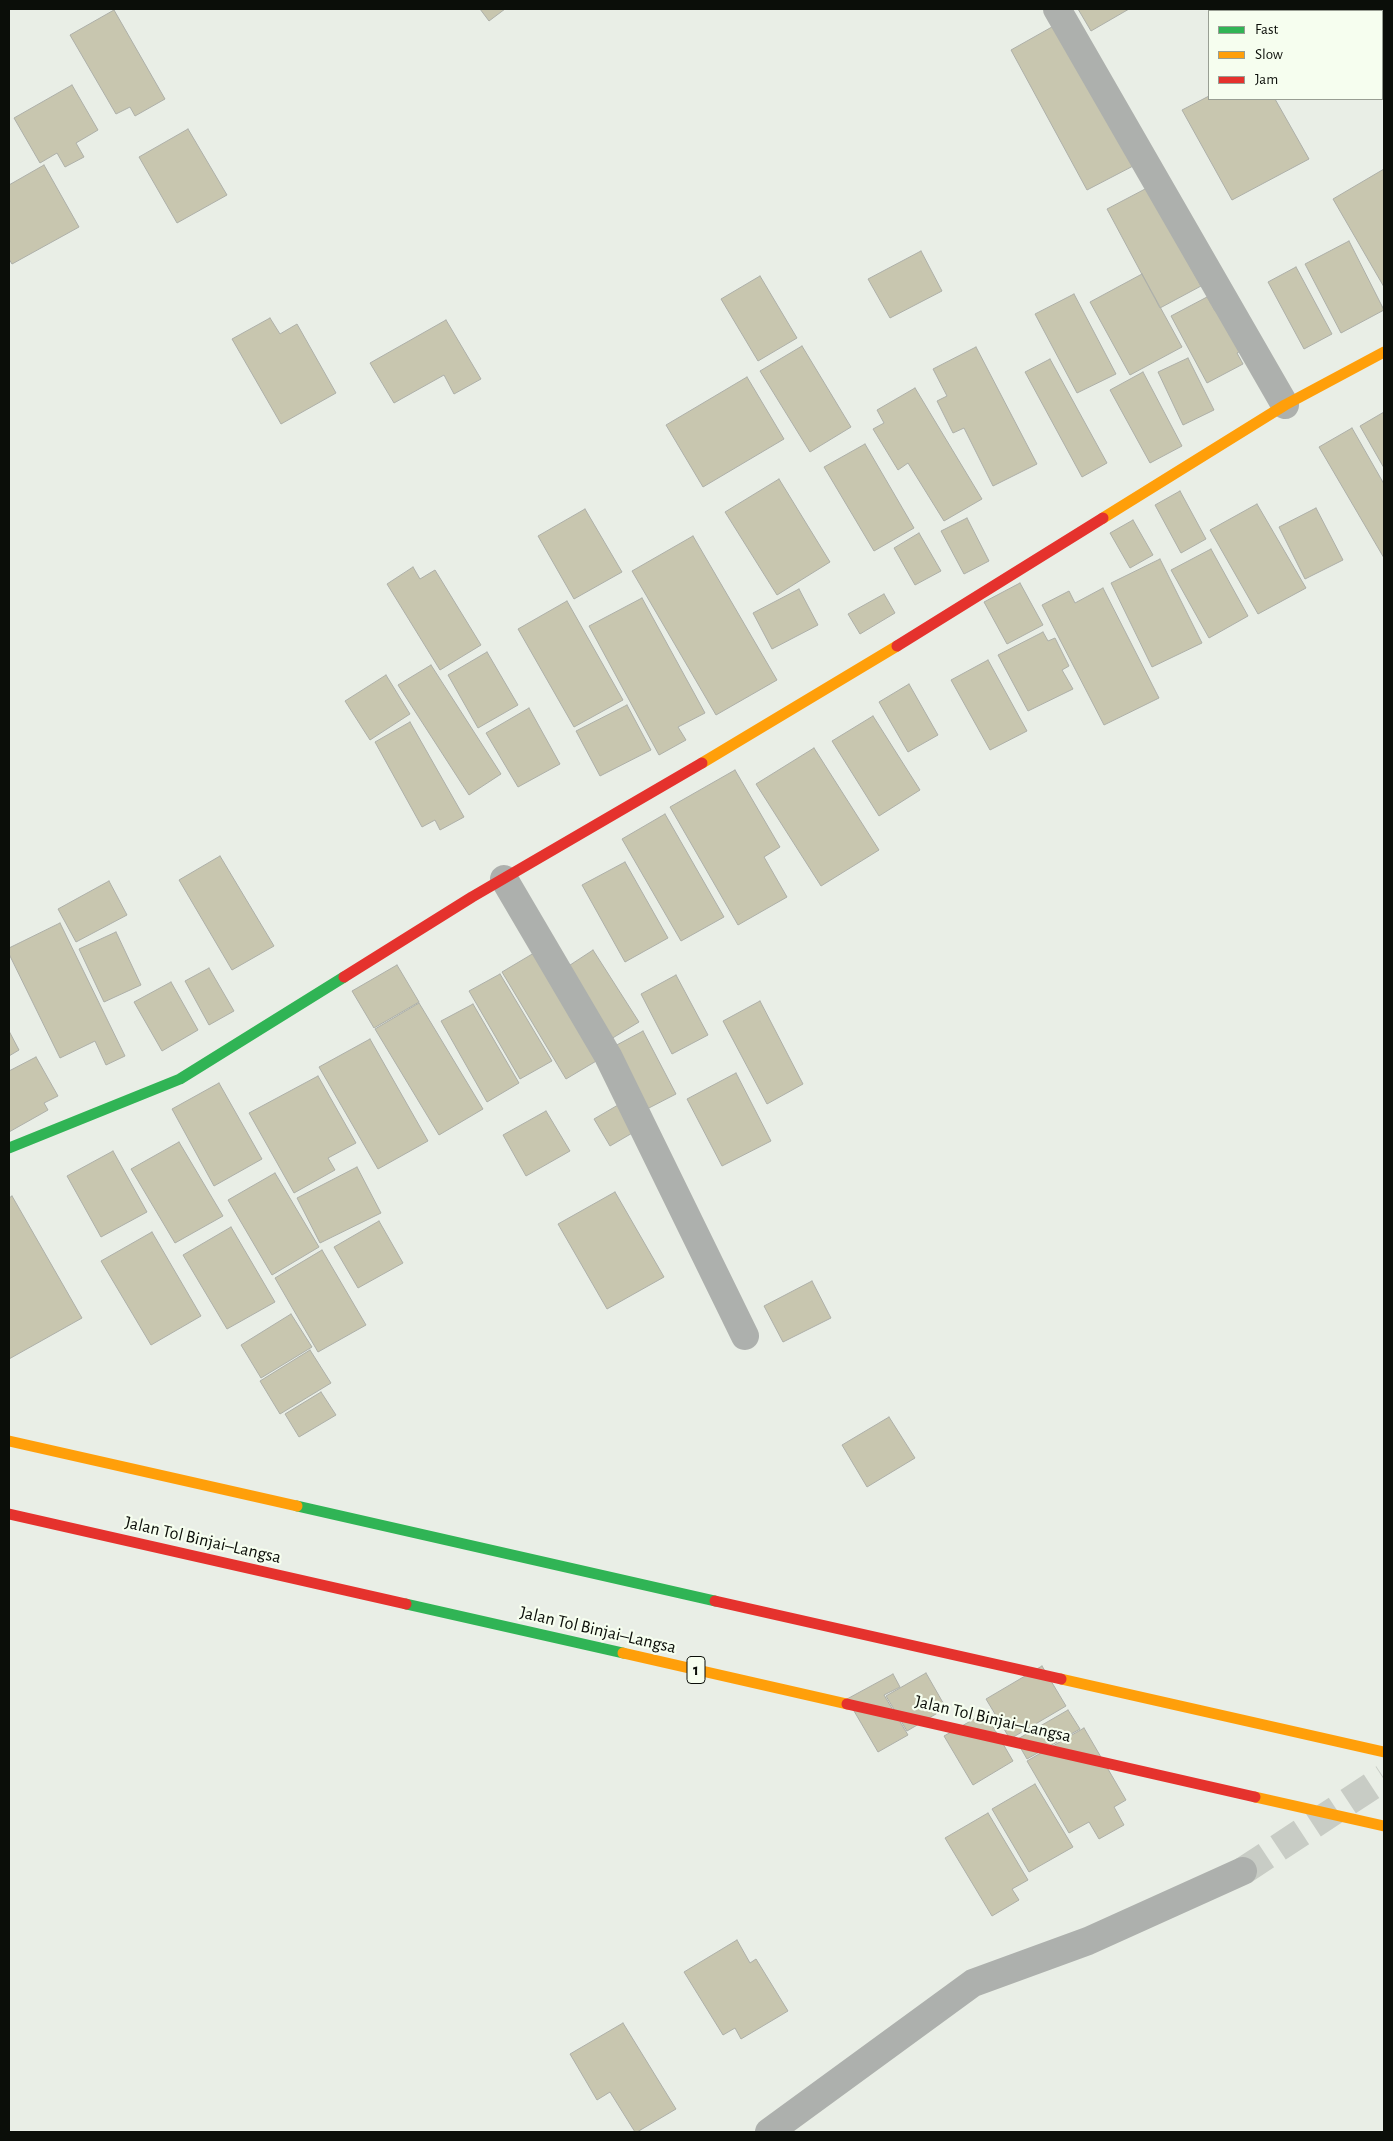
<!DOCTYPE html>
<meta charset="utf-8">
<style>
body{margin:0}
#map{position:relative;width:1393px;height:2141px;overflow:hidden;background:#e9eee6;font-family:"Alegreya Sans",sans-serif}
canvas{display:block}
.frame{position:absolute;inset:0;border:10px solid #0b0e09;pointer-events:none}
.legend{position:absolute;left:1208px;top:10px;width:175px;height:90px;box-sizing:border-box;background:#f6feef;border:1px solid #989e93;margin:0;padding:6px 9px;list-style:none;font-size:15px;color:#0b0e09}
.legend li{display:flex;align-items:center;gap:10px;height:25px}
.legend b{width:25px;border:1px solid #989e93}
</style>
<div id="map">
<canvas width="1393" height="2141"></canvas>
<div class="frame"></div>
<ul class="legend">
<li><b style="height:6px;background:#30b455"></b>Fast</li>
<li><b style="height:6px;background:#ff9f0a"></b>Slow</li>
<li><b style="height:6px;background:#e5322d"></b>Jam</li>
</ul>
</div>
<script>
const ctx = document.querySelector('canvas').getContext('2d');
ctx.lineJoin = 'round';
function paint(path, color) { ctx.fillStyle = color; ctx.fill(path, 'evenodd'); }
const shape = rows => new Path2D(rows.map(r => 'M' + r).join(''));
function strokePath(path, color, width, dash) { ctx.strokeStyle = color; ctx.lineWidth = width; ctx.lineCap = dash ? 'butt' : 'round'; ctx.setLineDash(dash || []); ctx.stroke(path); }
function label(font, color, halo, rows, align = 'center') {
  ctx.font = font + ' "Alegreya Sans",sans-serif'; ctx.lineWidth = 4.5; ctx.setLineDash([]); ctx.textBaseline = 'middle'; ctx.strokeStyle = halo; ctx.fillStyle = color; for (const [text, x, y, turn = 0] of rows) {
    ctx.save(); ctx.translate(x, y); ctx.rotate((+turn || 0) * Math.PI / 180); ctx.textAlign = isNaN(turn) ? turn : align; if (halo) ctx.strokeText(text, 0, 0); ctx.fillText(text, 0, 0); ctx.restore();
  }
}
const building = shape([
 [480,9,505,9,489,21,480,9],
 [1078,9,1129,9,1091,31,1078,9],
 [114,10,165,99,135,116,130,107,116,114,70,35,114,10],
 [1059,23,1135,165,1087,190,1011,50,1059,23],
 [72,85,98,130,76,143,84,157,65,167,57,153,40,163,14,118,72,85],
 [1209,96,1209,99,1275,99,1309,159,1232,200,1182,110,1209,96],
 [188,129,227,195,177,223,139,157,188,129],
 [44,165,79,227,12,264,9,259,9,185,44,165],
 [1384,169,1384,287,1333,199,1384,169],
 [1147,188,1201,286,1160,308,1107,209,1147,188],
 [1349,241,1384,310,1341,333,1305,264,1349,241],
 [921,251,942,291,890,318,868,279,921,251],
 [1296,267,1332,334,1304,349,1268,282,1296,267],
 [1142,274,1182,347,1130,375,1090,302,1142,274],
 [760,276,797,338,758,361,721,299,760,276],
 [1074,294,1116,374,1077,393,1035,314,1074,294],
 [1207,297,1215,311,1225,307,1246,348,1237,353,1243,364,1207,383,1171,316,1207,297],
 [270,318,280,334,297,324,336,393,281,424,232,339,270,318],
 [446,320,481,379,454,394,444,375,394,403,370,363,446,320],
 [802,346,851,427,810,452,760,371,802,346],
 [976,347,1037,464,993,486,964,428,953,433,937,401,947,396,933,369,976,347],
 [1188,358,1214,410,1183,425,1158,372,1188,358],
 [1050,359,1107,463,1082,477,1025,372,1050,359],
 [1143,372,1182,446,1150,463,1110,390,1143,372],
 [747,377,784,439,703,487,666,425,747,377],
 [915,388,982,499,944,521,908,463,898,470,873,429,884,423,877,410,915,388],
 [1384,412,1384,468,1360,426,1384,412],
 [1352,428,1384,484,1384,558,1319,447,1352,428],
 [865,444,914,528,874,551,824,467,865,444],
 [779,479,830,562,777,595,725,512,779,479],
 [1180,491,1206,539,1181,553,1155,505,1180,491],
 [1257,504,1306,588,1258,614,1210,530,1257,504],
 [1316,508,1343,560,1305,579,1279,527,1316,508],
 [585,509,622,572,574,599,538,536,585,509],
 [967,518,989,561,964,574,941,531,967,518],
 [1133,520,1153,555,1130,568,1110,533,1133,520],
 [919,533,941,571,915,585,894,548,919,533],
 [693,536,777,680,716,715,632,571,693,536],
 [1211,549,1248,616,1209,638,1171,570,1211,549],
 [1160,559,1202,643,1152,667,1111,583,1160,559],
 [413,567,420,579,435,570,481,645,440,670,387,584,413,567],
 [1020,583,1043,625,1007,644,984,602,1020,583],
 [1103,588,1159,698,1104,725,1042,605,1069,591,1075,603,1103,588],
 [799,589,818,625,772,649,753,613,799,589],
 [884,594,895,613,860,634,848,614,884,594],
 [642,598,705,713,678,727,686,740,659,755,589,626,642,598],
 [567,601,623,700,574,727,518,629,567,601],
 [1043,632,1048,641,1055,638,1069,666,1062,670,1073,689,1028,711,998,655,1043,632],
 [487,652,518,705,478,728,448,675,487,652],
 [988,660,1027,731,990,750,951,680,988,660],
 [431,665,501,774,469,795,398,685,431,665],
 [386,675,410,714,370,740,345,701,386,675],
 [909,684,938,735,908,752,879,702,909,684],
 [627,705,651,750,600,776,576,731,627,705],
 [529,708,560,764,518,787,486,733,529,708],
 [873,716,920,790,879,816,832,741,873,716],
 [410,722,464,817,440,830,435,820,422,827,375,742,410,722],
 [814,748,879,850,821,886,756,784,814,748],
 [735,770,780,847,764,857,787,897,738,925,670,807,735,770],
 [665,814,724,917,681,941,622,839,665,814],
 [220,856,274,946,232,970,179,880,220,856],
 [625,862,668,938,625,962,582,885,625,862],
 [109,881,127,915,76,942,58,909,109,881],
 [60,923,125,1056,106,1065,95,1041,60,1058,9,954,9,948,60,923],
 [116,932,141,985,104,1002,79,949,116,932],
 [539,950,603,1057,566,1079,502,972,539,950],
 [593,950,639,1022,606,1042,561,971,593,950],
 [397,965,419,1002,374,1028,352,991,397,965],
 [209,968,234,1011,209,1025,185,981,209,968],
 [500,974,552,1061,520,1079,469,991,500,974],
 [676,975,708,1035,672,1054,641,994,676,975],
 [171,982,198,1030,162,1051,134,1002,171,982],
 [760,1001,803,1084,767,1104,723,1021,760,1001],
 [419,1003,483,1109,439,1135,375,1029,419,1003],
 [473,1004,519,1083,487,1102,441,1021,473,1004],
 [9,1031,19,1050,9,1056,9,1031],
 [643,1031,676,1094,645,1110,613,1047,643,1031],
 [370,1039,428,1141,378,1169,319,1067,370,1039],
 [36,1057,58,1096,44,1103,48,1110,9,1132,9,1071,36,1057],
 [736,1073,771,1141,722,1166,687,1099,736,1073],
 [318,1076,356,1143,328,1158,335,1170,294,1193,249,1113,318,1076],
 [219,1083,262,1159,214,1186,172,1109,219,1083],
 [618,1105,634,1132,610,1146,594,1119,618,1105],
 [546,1111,570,1151,526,1176,503,1135,546,1111],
 [179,1142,223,1216,175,1243,131,1169,179,1142],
 [113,1151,147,1212,101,1237,67,1176,113,1151],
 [357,1167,381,1213,320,1243,297,1198,357,1167],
 [275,1173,319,1247,272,1275,228,1200,275,1173],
 [615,1192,664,1277,607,1309,558,1224,615,1192],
 [12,1196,82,1318,9,1359,9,1198,12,1196],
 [379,1221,403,1263,358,1288,334,1247,379,1221],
 [231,1227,275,1302,227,1329,183,1255,231,1227],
 [152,1232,201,1316,151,1345,101,1261,152,1232],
 [322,1250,366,1325,318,1352,275,1278,322,1250],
 [812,1281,831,1318,783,1342,764,1306,812,1281],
 [291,1314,312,1347,261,1378,241,1345,291,1314],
 [310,1350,331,1383,280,1414,260,1381,310,1350],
 [321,1392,336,1415,299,1437,285,1414,321,1392],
 [889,1417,915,1458,867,1487,842,1445,889,1417],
 [1042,1666,1066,1706,1010,1739,986,1699,1042,1666],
 [926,1673,946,1708,907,1731,886,1696,926,1673],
 [893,1674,900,1687,884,1695,908,1735,878,1752,847,1699,893,1674],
 [1068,1710,1080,1729,1027,1759,1016,1740,1068,1710],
 [985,1713,1013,1761,973,1785,944,1736,985,1713],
 [1084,1728,1126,1800,1114,1807,1124,1825,1099,1839,1089,1822,1069,1833,1027,1761,1084,1728],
 [1035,1784,1073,1847,1029,1872,992,1809,1035,1784],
 [988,1813,1028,1880,1012,1889,1019,1900,992,1916,945,1838,988,1813],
 [737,1940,750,1963,756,1959,788,2011,741,2039,735,2028,723,2035,684,1972,737,1940],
 [623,2023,676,2109,637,2132,635,2132,610,2092,597,2100,570,2054,623,2023]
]);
paint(building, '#c8c6af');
strokePath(building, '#adafa8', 1);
strokePath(shape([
 [1243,1871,1384,1778]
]), '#c8ccc5', 28, [28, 14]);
strokePath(shape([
 [1057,9,1285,405],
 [504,879,608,1056,745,1336],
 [769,2132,973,1983,1088,1941,1243,1871]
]), '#adb0ad', 28);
strokePath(shape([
 [9,1148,180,1079,344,977],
 [297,1506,715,1601],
 [406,1604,623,1653]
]), '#30b455', 11);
strokePath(shape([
 [1103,518,1285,405,1384,352],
 [702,763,897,646],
 [9,1441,297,1506],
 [623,1653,847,1704],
 [1061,1679,1384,1752],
 [1255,1797,1384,1826]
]), '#ff9f0a', 11);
strokePath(shape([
 [897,646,1103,518],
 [344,977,472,897,702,763],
 [9,1514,406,1604],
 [715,1601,1061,1679],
 [847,1704,1255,1797]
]), '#e5322d', 11);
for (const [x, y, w] of [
 [696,1670,18]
]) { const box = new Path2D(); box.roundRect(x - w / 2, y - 13.5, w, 27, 4); ctx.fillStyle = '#f6feef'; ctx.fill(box); strokePath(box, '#0b0e09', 1); }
label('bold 16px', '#0b0e09', null, [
 ["1",696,1670]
]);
label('18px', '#0b0e09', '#f6feef', [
 ["Jalan Tol Binjai–Langsa",203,1540,13],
 ["Jalan Tol Binjai–Langsa",598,1630,13],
 ["Jalan Tol Binjai–Langsa",993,1719,13]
]);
</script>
